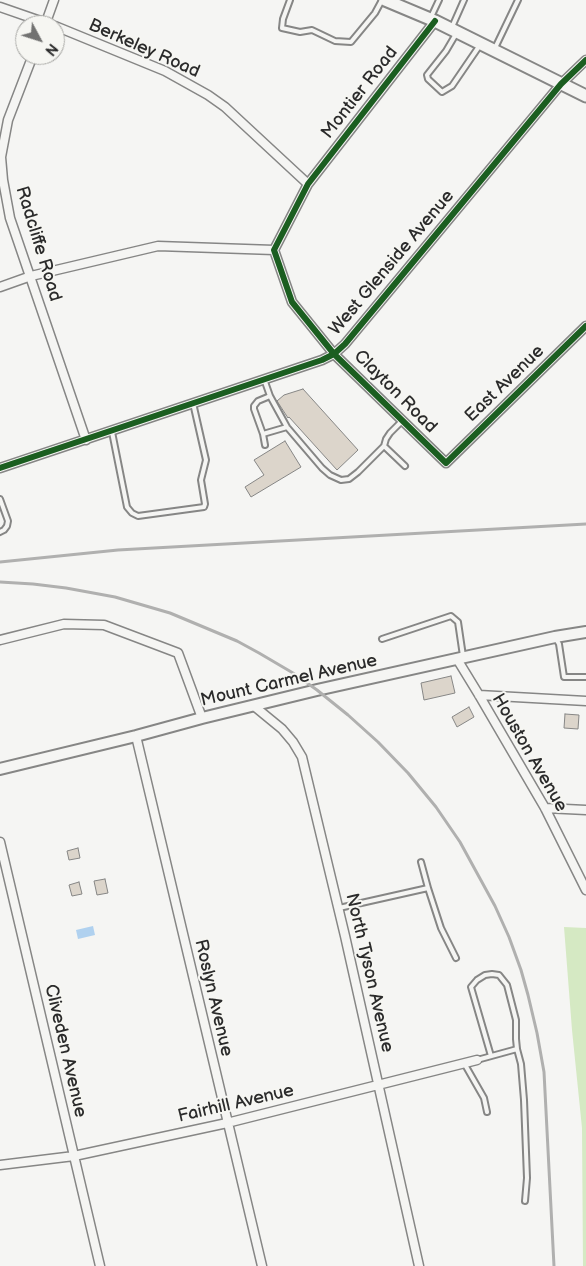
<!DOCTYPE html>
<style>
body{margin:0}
#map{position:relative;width:586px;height:1266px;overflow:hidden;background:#f5f5f3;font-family:"Balsamiq Sans",sans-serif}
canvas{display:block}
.north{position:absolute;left:15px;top:15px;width:50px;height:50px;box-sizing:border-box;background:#f6f6f2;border:1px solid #a5a5a2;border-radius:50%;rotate:130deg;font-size:14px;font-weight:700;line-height:20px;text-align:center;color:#2b2b2b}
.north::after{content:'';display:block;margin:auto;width:18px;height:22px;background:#727271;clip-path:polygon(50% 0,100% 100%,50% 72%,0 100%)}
</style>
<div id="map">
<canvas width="586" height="1266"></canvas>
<div class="north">N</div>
</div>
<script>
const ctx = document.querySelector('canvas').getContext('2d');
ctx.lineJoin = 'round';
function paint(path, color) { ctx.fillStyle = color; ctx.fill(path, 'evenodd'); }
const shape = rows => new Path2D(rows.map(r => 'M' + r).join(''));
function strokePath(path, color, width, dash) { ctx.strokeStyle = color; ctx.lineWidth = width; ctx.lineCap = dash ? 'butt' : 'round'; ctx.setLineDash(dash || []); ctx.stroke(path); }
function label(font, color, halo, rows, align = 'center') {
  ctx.font = font + ' "Balsamiq Sans",sans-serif'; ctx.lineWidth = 4; ctx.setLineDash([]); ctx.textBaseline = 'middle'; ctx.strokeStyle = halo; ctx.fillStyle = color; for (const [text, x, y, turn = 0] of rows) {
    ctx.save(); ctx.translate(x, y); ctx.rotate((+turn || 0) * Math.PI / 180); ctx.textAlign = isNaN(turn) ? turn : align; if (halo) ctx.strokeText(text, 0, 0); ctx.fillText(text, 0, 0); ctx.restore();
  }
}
paint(shape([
 [564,927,586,928,586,1266,583,1266,582,1128,572,1030]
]), '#d5e9c3');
paint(shape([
 [93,926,95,935,78,939,76,930]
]), '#b0d1ef');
const building = shape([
 [303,389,358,450,337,470,289,417,288,418,277,401,284,395,303,389],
 [285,441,301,467,251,497,245,487,264,475,254,460,285,441],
 [451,676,455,693,424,700,421,683,451,676],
 [469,707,474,717,457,727,452,717,469,707],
 [565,714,579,715,578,729,564,728,565,714],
 [78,848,80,858,69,860,67,851,78,848],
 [105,879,108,893,97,895,94,881,105,879],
 [79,882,82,894,72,896,69,885,79,882]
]);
paint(building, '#dcd5cb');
strokePath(building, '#868685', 1);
const service = shape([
 [290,0,283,19,282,28,300,32,312,30,335,41,351,42,375,13,382,0],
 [431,17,439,0],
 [452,27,464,0],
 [456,34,446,51,427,75,428,79,442,92,452,86,480,45],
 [495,48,518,0],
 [264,379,270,396,287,427,322,468,330,475,341,480,349,479,358,472,384,446],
 [270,396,258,401,254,406,254,409,263,434,287,427],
 [402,421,390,433,386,439,384,446,405,466],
 [112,432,127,507,132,513,138,516,204,507,205,504,201,480,206,460,193,403],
 [263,434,265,445],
 [0,499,8,521,7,526,4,530,0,532],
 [382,639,451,616,458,622,463,656],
 [556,639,559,644,564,677,586,677],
 [421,862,428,888],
 [339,908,428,888,441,928,456,958],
 [491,1056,471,987,477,980,485,975,492,974,499,975,507,985,516,1020,516,1039,517,1049],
 [477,1060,517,1049,521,1064,524,1100,527,1178,525,1201],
 [464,1063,484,1098,487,1112]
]);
const minor = shape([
 [0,7,52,25],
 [435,21,308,184,274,250,292,302,334,354,446,463,586,326],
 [45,25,54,0],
 [55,26,165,71,208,95,225,107,308,184],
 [33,55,8,120,1,157,3,180,10,218,86,440],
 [0,287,31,276,158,246,274,250],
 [0,468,322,360,334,354,345,344,561,84,586,60],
 [0,640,64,624,104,625,178,653,202,718],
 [457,659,479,695,545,808,586,890],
 [479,695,586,701],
 [254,706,282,729,293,742,302,757,345,936,419,1266],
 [136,736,262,1266],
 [545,808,586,810],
 [0,842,100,1266],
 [0,1165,74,1156,227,1123,477,1060]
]);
const tertiary = shape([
 [0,769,136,736,202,718,317,690,555,637,586,632]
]);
const secondary = shape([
 [385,0,435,21,586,96]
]);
strokePath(service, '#868685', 8);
strokePath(minor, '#868685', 11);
strokePath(tertiary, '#868685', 14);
strokePath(secondary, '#868685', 15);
strokePath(service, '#f5f5f3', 4);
strokePath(minor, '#f5f5f3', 8);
strokePath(tertiary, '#f5f5f3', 10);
strokePath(secondary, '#f5f5f3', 11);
strokePath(shape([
 [0,562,118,550,586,524],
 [0,582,33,584,66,588,115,597,170,613,237,641,259,653,293,673,317,690,348,715,378,742,408,773,436,807,460,842,495,906,509,937,521,970,528,995,537,1033,544,1072,554,1266]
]), '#b0b0af', 3);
strokePath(shape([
 [435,21,308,184,274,250,292,302,334,354,446,463,586,326],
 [0,468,322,360,334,354,345,344,561,84,586,60]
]), '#1b5e20', 6);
label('18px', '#2b2b2b', '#f6f6f2', [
 ["Berkeley Road",144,49,24],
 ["Montier Road",360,93,-52],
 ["Radcliffe Road",38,244,73],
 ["West Glenside Avenue",392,263,-50],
 ["East Avenue",505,384,-44],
 ["Clayton Road",395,392,45],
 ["Mount Carmel Avenue",289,681,-13],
 ["Houston Avenue",529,753,60],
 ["North Tyson Avenue",369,973,77],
 ["Roslyn Avenue",213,998,77],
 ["Cliveden Avenue",65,1051,77],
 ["Fairhill Avenue",236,1104,-13]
]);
</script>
